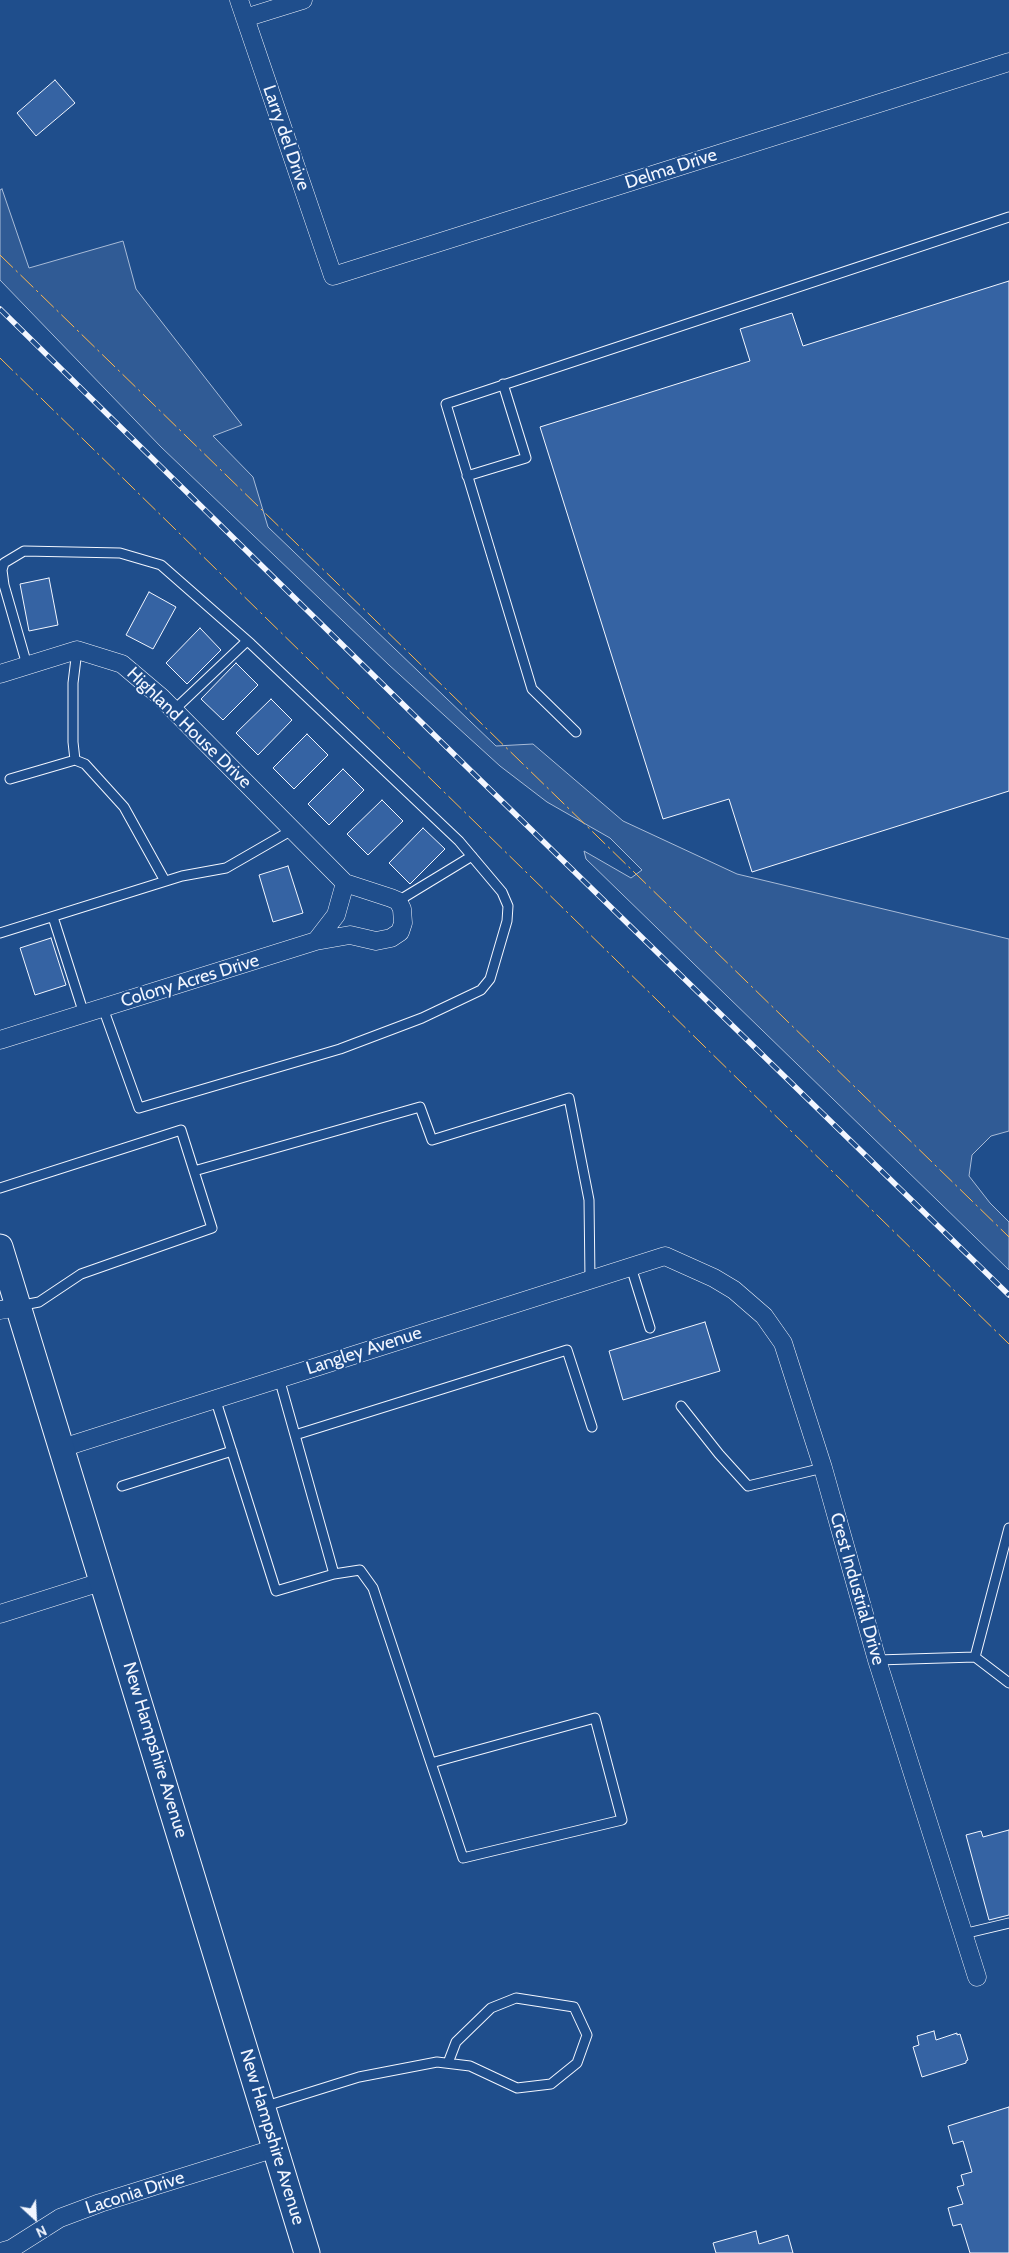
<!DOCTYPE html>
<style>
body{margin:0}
#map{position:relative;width:1009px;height:2253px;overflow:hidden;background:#1f4e8c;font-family:Cabin,sans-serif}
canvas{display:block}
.north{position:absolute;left:10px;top:2193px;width:50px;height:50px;-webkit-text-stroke:4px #1f4e8c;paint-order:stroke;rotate:155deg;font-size:14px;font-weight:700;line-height:20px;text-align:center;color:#f2f6ff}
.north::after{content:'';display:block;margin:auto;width:18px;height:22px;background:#f2f6ff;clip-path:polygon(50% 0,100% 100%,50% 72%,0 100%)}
</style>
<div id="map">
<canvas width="1009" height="2253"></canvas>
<div class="north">N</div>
</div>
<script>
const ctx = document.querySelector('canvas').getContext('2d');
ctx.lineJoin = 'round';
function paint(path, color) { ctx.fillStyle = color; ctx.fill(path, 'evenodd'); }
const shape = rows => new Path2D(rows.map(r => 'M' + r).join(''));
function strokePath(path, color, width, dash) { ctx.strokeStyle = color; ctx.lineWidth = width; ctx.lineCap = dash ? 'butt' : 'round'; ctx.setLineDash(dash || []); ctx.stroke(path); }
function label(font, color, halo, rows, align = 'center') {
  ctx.font = font + ' Cabin,sans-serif'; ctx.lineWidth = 4; ctx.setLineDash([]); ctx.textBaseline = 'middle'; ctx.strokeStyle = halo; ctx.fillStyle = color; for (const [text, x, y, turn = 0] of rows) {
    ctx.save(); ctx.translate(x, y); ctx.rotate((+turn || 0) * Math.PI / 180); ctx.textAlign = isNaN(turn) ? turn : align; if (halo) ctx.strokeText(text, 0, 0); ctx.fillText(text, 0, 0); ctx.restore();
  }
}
const built = shape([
 [2,189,29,268,123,241,136,289,242,425,213,436,253,477,268,527,496,746,533,744,623,821,737,874,1009,939,1009,1131,991,1136,972,1155,969,1176,990,1203,1009,1222,1009,1270,586,859,584,851,631,878,642,870,610,838,547,802,500,766,389,665,161,447,0,280,0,190,2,189]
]);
paint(built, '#305b95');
strokePath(built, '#a8bbd7', 1);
const building = shape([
 [55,80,75,103,36,136,17,113,55,80],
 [1009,281,1009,791,752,872,729,799,663,819,540,427,750,361,740,329,792,313,803,346,1009,281],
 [49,578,58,625,29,631,20,584,49,578],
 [149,592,176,607,153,649,126,635,149,592],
 [200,628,221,650,187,684,166,663,200,628],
 [236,663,258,685,223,720,201,699,236,663],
 [271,699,292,720,258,755,236,733,271,699],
 [307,734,328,755,294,789,273,768,307,734],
 [343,769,364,790,329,825,308,804,343,769],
 [382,800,403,821,368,855,347,834,382,800],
 [423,828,445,849,410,884,389,863,423,828],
 [288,866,303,913,273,922,259,875,288,866],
 [51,938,66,985,35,995,20,948,51,938],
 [705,1322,720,1371,623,1400,609,1351,705,1322],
 [1009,1830,1009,1915,989,1920,966,1835,981,1831,983,1837,1009,1830],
 [934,2031,936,2040,957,2033,957,2035,960,2034,968,2060,966,2061,966,2063,922,2077,913,2047,919,2045,917,2036,934,2031],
 [1009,2107,1009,2253,970,2253,961,2224,953,2226,948,2208,963,2204,957,2187,964,2185,961,2175,972,2172,963,2141,953,2144,948,2126,1009,2107],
 [756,2231,759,2244,788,2235,793,2253,716,2253,713,2243,756,2231]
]);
paint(building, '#3563a3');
strokePath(building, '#f2f6ff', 1);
const lane = shape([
 [467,476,526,458,503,384],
 [27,665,4,585,2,570,4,563,24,551,120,553,161,565,251,644,459,841,502,892,508,906,507,921,490,979,481,990,422,1018,340,1049,139,1108,103,1008],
 [174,710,247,641],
 [576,732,532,689,446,404,1009,217],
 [75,760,73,742,73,683,77,650],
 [10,779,75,760,85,764,124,807,165,881],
 [398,901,472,856],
 [53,917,84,1014],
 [0,933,182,876,226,868,292,830],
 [194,1171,420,1107,432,1140,569,1098,589,1200,590,1279],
 [0,1188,181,1130,212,1228,81,1274,39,1302,18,1306],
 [631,1267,650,1328],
 [215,1398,276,1591,334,1574,279,1378],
 [681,1406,719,1454,748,1486,823,1468],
 [295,1435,567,1350,592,1427],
 [122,1486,232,1451],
 [334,1574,360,1570,373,1588,431,1763,448,1813,463,1858,622,1820,595,1718,431,1763],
 [975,1657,1009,1528],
 [877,1660,975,1657,1009,1683],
 [963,1934,1009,1923],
 [263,2107,359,2077,437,2062,470,2066,517,2088,551,2084,577,2063,587,2035,574,2007,516,1998,491,2008,456,2042,448,2063]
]);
const street = shape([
 [239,0,333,276,1009,62],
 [245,18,303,0],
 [0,674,77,650,122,664,161,697,345,883,391,898,398,901,402,909,403,923,400,932,391,938,376,941,350,935,316,941],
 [0,1040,316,941,336,915,345,883],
 [0,1310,18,1307],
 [62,1448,665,1256,714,1278,734,1290,764,1316,783,1343,823,1468,877,1660,977,1977],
 [0,1614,104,1581],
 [0,2252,11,2249,60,2218,100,2203,276,2148]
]);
const secondary = shape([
 [0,1247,307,2253]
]);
strokePath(lane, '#f2f6ff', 11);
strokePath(street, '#f2f6ff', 19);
strokePath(secondary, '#f2f6ff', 27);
strokePath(lane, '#1f4e8c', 9);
strokePath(street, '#1f4e8c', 18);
strokePath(secondary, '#1f4e8c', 25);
const rail = shape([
 [0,309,470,770,1009,1295]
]);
strokePath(rail, '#f2f6ff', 5.5);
strokePath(rail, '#1f4e8c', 4, [11]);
strokePath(shape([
 [0,255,1009,1237],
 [0,358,1009,1344]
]), '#ffb74d', 1, [18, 4, 2.5, 4]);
label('18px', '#f2f6ff', '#1f4e8c', [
 ["Larry del Drive",286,138,71],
 ["Delma Drive",671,169,-18],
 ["Highland House Drive",189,728,44],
 ["Colony Acres Drive",190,981,-17],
 ["Langley Avenue",364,1351,-18],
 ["Crest Industrial Drive",857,1589,74],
 ["New Hampshire Avenue",155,1750,73],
 ["New Hampshire Avenue",272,2137,73],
 ["Laconia Drive",135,2193,-18]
]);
</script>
